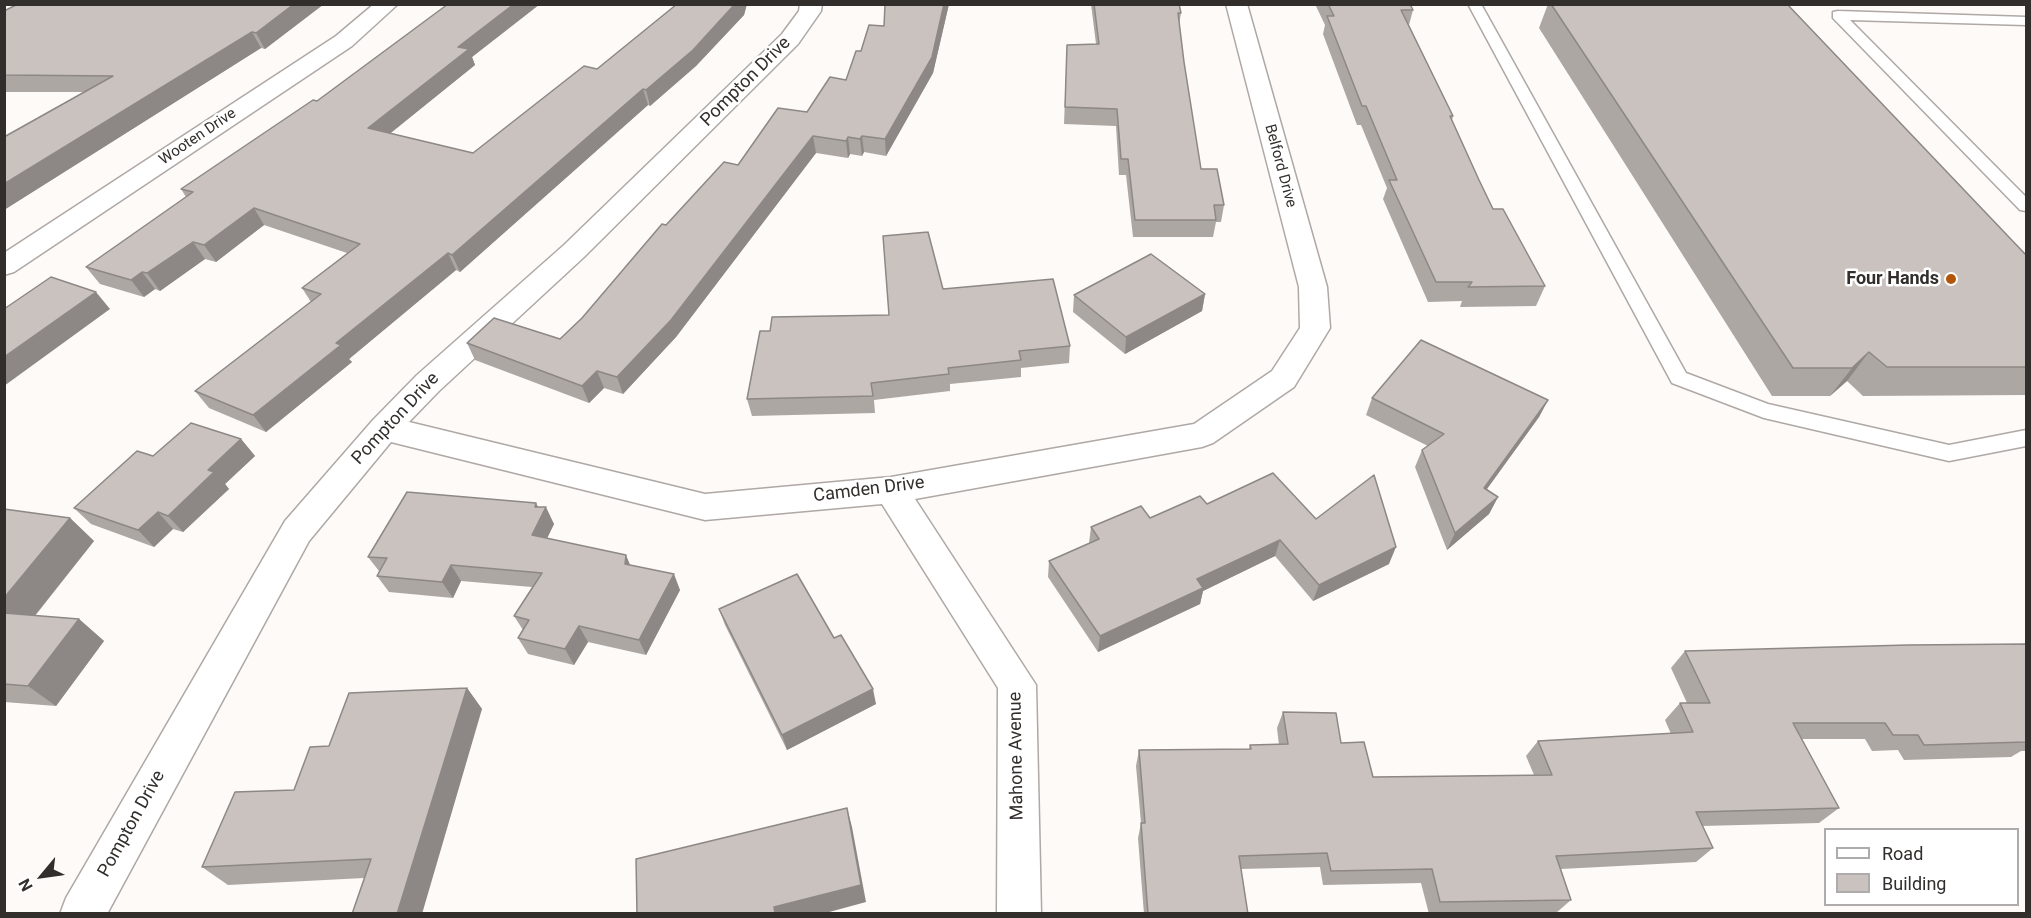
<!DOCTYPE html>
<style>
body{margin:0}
#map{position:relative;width:2031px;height:918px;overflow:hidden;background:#fefaf8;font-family:Roboto,sans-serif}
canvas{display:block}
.frame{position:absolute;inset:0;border:6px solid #312e2c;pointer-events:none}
.legend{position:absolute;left:1824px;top:828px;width:195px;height:78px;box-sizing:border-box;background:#fff;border:2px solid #adabab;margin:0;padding:8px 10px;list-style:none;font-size:18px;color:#312e2c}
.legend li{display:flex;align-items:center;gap:12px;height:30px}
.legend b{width:30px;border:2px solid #adabab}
.north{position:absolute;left:12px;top:846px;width:60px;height:60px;-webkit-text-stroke:4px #fff;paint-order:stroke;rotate:241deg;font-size:16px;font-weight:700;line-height:24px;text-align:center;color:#312e2c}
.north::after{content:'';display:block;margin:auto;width:21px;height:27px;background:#312e2c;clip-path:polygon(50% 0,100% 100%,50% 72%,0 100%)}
</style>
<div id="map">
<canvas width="2031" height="918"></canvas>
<div class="frame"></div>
<ul class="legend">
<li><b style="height:8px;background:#fff"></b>Road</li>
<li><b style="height:16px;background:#c9c2be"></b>Building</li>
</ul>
<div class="north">N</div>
</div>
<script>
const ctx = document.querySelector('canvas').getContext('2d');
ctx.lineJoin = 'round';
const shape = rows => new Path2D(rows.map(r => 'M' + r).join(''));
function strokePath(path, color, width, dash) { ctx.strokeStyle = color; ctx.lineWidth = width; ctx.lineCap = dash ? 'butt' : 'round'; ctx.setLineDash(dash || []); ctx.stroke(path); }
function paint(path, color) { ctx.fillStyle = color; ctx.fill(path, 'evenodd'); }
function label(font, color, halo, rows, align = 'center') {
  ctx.font = font + ' Roboto,sans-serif'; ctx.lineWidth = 5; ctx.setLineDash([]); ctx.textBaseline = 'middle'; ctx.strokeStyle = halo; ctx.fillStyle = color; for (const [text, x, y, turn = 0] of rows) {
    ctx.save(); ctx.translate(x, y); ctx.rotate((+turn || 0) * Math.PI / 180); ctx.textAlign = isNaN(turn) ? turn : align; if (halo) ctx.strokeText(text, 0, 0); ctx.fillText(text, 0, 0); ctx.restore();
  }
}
const service = shape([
 [1468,4,1481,4,1686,373,1768,404,1949,445,2026,430,2026,446,1949,461,1764,418,1672,383,1468,4],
 [1838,11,2026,17,2026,25,1850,20,2026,197,2026,211,2020,210,1833,18,1833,12,1838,11]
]);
const minor = shape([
 [374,4,398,4,352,46,14,272,4,275,4,253,336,36,374,4],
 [800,4,822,4,821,11,798,44,584,257,439,391,409,422,705,494,891,477,1194,424,1272,371,1300,328,1299,287,1226,4,1247,4,1327,287,1330,328,1294,387,1213,443,1202,447,915,499,1036,685,1041,914,997,914,998,688,882,504,705,520,391,442,309,541,107,914,60,914,66,898,285,521,373,420,417,375,564,245,782,34,799,11,800,4]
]);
strokePath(service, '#afa8a4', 3);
strokePath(minor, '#afa8a4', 3);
paint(service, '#fff');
paint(minor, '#fff');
paint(shape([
 [18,4,324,4,265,49,261,48,4,210,4,137,84,92,4,92,4,11],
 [448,4,540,4,472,57,475,65,390,133,473,153,597,69,677,4,747,4,744,15,696,66,650,106,648,105,460,272,456,270,349,359,352,362,266,432,209,408,195,391,311,302,302,288,347,253,264,225,216,262,205,259,160,291,155,289,144,297,100,284,86,267,186,197,181,189,317,101],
 [885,4,949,4,933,73,886,156,864,152,862,156,850,154,848,158,816,153,676,337,623,394,604,388,589,403,475,360,467,343,560,339,582,318,666,225,738,165,807,112,846,80,861,51,884,26],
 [1091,4,1179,4,1181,13,1179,25,1184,62,1201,169,1224,205,1221,222,1216,222,1213,237,1133,237,1126,175,1119,175,1116,126,1064,124,1067,45,1096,44],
 [1315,4,1410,4,1413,10,1409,25,1453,116,1452,120,1479,180,1493,209,1545,286,1536,306,1460,307,1462,301,1428,302,1383,199,1387,188,1361,125,1357,125,1323,34,1325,25],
 [1548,4,1787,4,2026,255,2026,395,1863,396,1847,381,1830,396,1772,396,1539,28],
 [943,289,1070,346,1069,363,1021,368,1021,377,950,384,950,391,874,400,875,413,752,416,747,399,889,315],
 [1205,294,1202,311,1125,354,1073,312,1074,295],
 [1372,398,1548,400,1539,417,1487,489,1498,497,1489,514,1447,550,1415,467,1422,450,1428,446,1366,415],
 [241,439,255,456,225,484,229,489,183,532,173,529,154,547,91,524,74,508,153,456],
 [1207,504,1316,519,1389,564,1313,601,1275,556,1203,591,1200,604,1098,652,1048,577,1049,561,1089,543,1091,527,1150,518],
 [538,507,554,524,547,538,630,565,680,590,646,655,588,642,574,665,528,654,518,638,523,630,514,616,532,587,461,581,453,598,389,592,377,576,379,571,368,557],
 [4,509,70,518,94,541,35,616,79,619,104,641,56,706,4,702],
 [719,609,834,638,876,704,787,750,725,625],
 [2026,644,2026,751,2021,751,2011,757,1904,760,1898,750,1872,751,1865,739,1802,739,1839,808,1819,823,1702,826,1713,848,1696,862,1561,869,1571,900,1556,913,1429,914,1421,883,1323,885,1320,867,1241,869,1248,914,1144,914,1138,838,1141,823,1136,766,1139,750,1249,749,1250,745,1279,745,1277,728,1283,712,1341,743,1373,777,1534,775,1526,756,1538,741,1671,734,1665,720,1680,703,1687,703,1671,668,1685,651],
 [467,688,482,709,364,878,228,885,202,867,294,790,329,746]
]), '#ada7a3');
paint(shape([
 [294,4,324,4,265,49,256,33],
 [514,4,540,4,472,57,475,65,376,145,368,128,458,47],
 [735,4,747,4,744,15,696,66,650,106,646,90],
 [944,4,949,4,933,73,886,156,885,139],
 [252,32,261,48,4,210,4,184],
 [643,89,648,105,460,272,452,255],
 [813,136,816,153,676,337,623,394,617,377],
 [862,136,864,152,862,156,860,139],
 [848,137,850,154,848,158,846,141],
 [254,208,264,225,216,262,204,245],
 [193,242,205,259,160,291,147,273],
 [448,253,456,270,349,359,352,362,266,432,253,415,336,343],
 [142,272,155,289,144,297,131,280],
 [96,292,110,309,4,386,4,357],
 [1205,294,1202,311,1125,354,1126,337],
 [1869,352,1847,381,1830,396,1852,368],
 [597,371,604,388,589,403,582,386],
 [1548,400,1539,417,1476,504,1484,488],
 [241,439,255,456,225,484,229,489,183,532,168,516,208,470],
 [1498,497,1489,514,1447,550,1455,533],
 [536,503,542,514,546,507,554,524,541,551,532,535,535,507],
 [158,512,173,529,154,547,138,530],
 [70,518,94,541,20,634,4,622,4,598],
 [1280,540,1275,556,1203,591,1200,604,1098,652,1100,636,1197,579],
 [1396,547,1389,564,1313,601,1319,585],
 [626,555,633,572,625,564],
 [451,565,461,581,453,598,442,582],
 [674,574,680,590,646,655,639,640],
 [79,619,104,641,56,706,28,686],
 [579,626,588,642,574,665,565,649],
 [467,688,482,709,422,914,397,914],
 [873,689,876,704,787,750,782,735],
 [847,808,852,827,866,902,822,914,775,914,774,907]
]), '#8d8885');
const building = shape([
 [18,4,294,4,256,33,252,32,4,184,4,137,113,76,4,75,4,11,18,4],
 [448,4,514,4,458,47,469,49,368,128,473,153,584,66,597,69,677,4,735,4,693,50,646,90,643,89,452,255,448,253,336,343,341,345,253,415,195,391,321,294,302,288,360,244,254,208,204,245,193,242,147,273,142,272,131,280,86,267,193,192,181,189,313,100,317,101,448,4],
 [885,4,944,4,932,57,885,139,862,136,860,139,848,137,846,141,813,136,671,320,617,377,597,371,582,386,467,343,494,318,560,339,582,318,662,224,666,225,724,162,738,165,778,108,807,112,830,77,846,80,856,51,861,51,869,25,884,26,885,4],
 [1094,4,1179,4,1181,13,1178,13,1184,62,1201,169,1217,169,1224,205,1214,205,1216,220,1135,220,1128,159,1121,159,1117,109,1065,107,1067,45,1099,44,1094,4],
 [1328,4,1410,4,1413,10,1401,10,1453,116,1450,116,1479,180,1493,209,1503,209,1545,286,1468,287,1472,282,1436,282,1389,180,1397,180,1366,106,1362,106,1327,16,1334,16,1328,4],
 [1551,4,1787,4,2026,255,2026,367,1887,367,1869,352,1852,368,1793,368,1551,4],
 [928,232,943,289,1053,279,1070,346,1019,351,1021,360,948,368,949,374,871,383,873,396,747,399,760,331,770,331,772,317,889,315,883,236,928,232],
 [1151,254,1205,294,1126,337,1074,295,1151,254],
 [51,277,96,292,4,357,4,309,51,277],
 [1421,340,1548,400,1484,488,1498,497,1455,533,1422,450,1444,434,1372,398,1421,340],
 [191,423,241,439,208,470,214,472,168,516,158,512,138,530,74,508,137,451,153,456,191,423],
 [1273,473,1316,519,1374,475,1396,547,1319,585,1280,540,1197,579,1203,588,1100,636,1049,561,1099,539,1091,527,1141,506,1150,518,1200,496,1207,504,1273,473],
 [407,492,536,503,535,507,546,507,532,535,626,555,625,564,674,574,639,640,579,626,565,649,518,638,529,620,514,616,542,573,451,565,442,582,377,576,387,558,368,557,407,492],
 [4,509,70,518,4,598,4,509],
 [797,574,834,638,841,635,873,689,782,735,719,609,797,574],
 [4,613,79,619,28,686,4,684,4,613],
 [2026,644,2026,742,1924,745,1918,735,1893,735,1885,723,1793,723,1839,808,1696,812,1713,848,1556,856,1571,900,1440,902,1432,869,1331,871,1327,853,1239,856,1248,914,1148,914,1141,823,1145,823,1139,750,1251,749,1250,745,1288,744,1283,712,1336,713,1341,743,1364,742,1373,777,1552,775,1538,741,1693,732,1680,703,1710,703,1685,651,1908,645,2026,644],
 [467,688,397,914,352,914,371,859,202,867,235,792,294,790,310,747,329,746,349,693,467,688],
 [847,808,861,885,774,907,775,914,637,914,636,859,847,808],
 [465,913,465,914,435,914,465,913]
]);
paint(building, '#c9c2be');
strokePath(building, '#8d8885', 1.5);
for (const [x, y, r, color] of [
 [1951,279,6,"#b35507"]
]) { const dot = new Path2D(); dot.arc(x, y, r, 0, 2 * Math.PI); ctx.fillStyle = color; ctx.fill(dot); strokePath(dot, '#fff', 2); }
label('15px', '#312e2c', '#fff', [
 ["Wooten Drive",198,137,-34],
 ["Belford Drive",1280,166,75]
]);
label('18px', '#312e2c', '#fff', [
 ["Pompton Drive",746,82,-45],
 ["Pompton Drive",396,419,-47],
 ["Camden Drive",869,490,-7],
 ["Mahone Avenue",1017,756,-91],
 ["Pompton Drive",132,824,-61]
]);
label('bold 18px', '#312e2c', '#fff', [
 ["Four Hands",1939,279]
], 'right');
</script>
